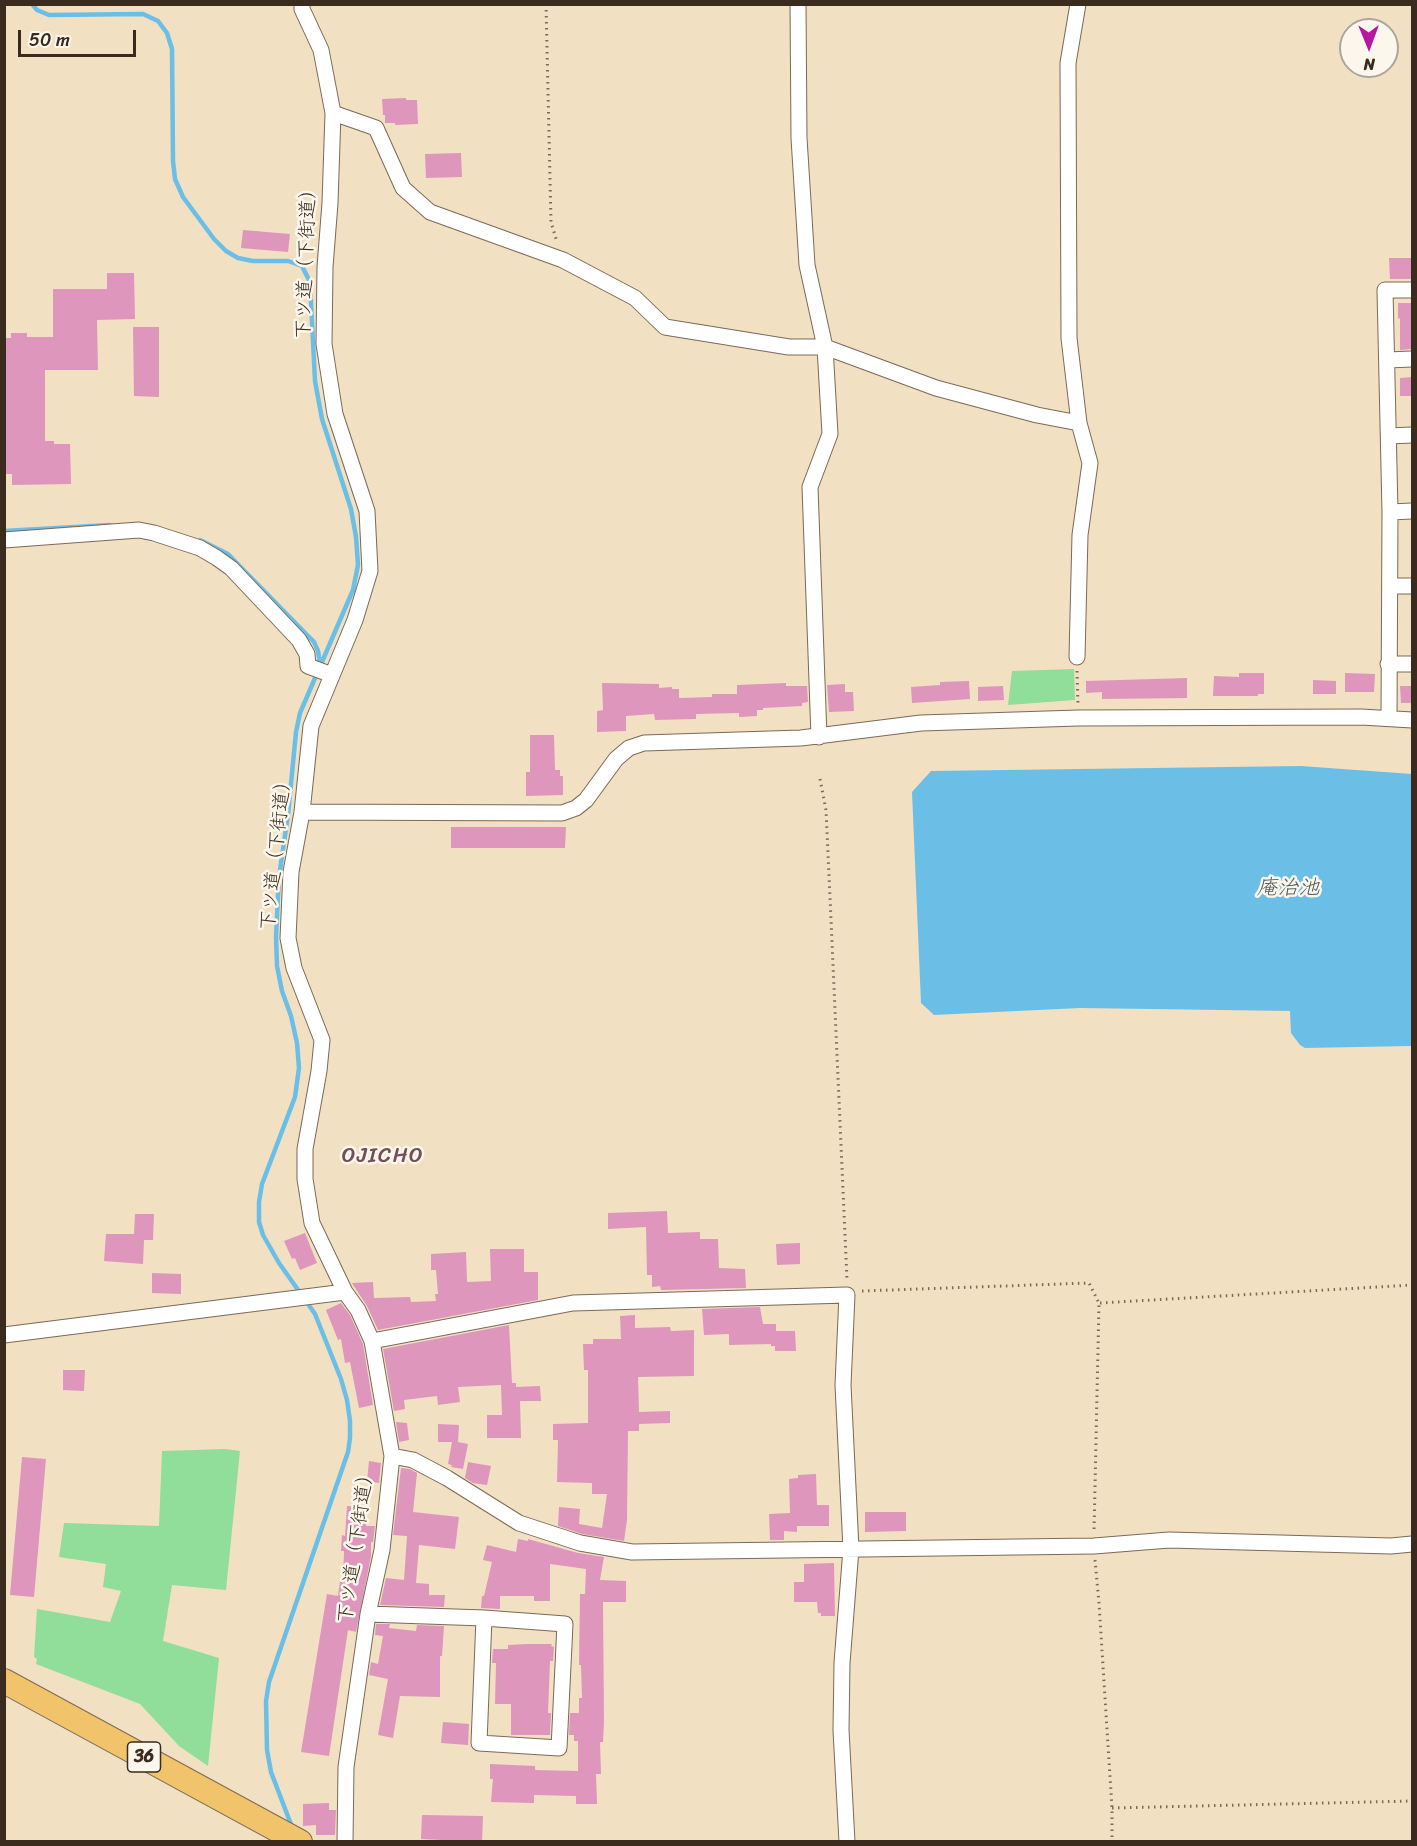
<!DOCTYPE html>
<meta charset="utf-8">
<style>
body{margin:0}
#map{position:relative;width:1417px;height:1846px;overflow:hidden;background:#f2e0c2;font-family:Sriracha,sans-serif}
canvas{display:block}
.frame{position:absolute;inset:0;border:6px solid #3b2a1e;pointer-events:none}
.north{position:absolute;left:1339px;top:18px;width:60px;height:60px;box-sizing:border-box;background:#fbf7ec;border:2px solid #aea59a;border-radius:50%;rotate:179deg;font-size:16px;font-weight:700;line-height:24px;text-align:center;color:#3b2a1e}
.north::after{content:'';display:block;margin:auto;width:21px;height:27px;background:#b5179e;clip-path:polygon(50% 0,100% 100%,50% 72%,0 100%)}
.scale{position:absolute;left:18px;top:30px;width:118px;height:27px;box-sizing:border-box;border:3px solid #3b2a1e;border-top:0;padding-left:8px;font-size:18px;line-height:21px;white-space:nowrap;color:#3b2a1e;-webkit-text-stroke:4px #fbf7ec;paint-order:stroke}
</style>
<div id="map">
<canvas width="1417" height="1846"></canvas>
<div class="frame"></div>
<div class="north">N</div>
<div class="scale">50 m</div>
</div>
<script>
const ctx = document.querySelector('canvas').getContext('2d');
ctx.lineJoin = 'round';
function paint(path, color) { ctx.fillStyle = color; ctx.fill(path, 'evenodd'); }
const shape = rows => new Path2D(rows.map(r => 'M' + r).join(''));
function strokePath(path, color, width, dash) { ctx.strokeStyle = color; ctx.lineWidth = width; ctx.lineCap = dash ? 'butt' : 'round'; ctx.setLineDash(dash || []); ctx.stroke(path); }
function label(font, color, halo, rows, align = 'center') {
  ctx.font = font + ' Sriracha,"Klee One",sans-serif'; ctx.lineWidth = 5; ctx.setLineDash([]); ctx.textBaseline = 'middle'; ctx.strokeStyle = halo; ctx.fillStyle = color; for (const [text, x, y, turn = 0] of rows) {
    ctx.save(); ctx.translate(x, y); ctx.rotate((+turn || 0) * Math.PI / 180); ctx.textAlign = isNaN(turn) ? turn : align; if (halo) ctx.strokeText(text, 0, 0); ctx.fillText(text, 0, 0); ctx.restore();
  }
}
paint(shape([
 [1074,669,1075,700,1008,705,1012,671],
 [225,1449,240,1451,226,1590,172,1585,163,1641,219,1658,208,1766,179,1746,140,1704,36,1664,37,1659,34,1657,37,1609,110,1622,121,1591,103,1587,106,1564,59,1557,64,1523,159,1526,162,1451]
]), '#91dd9a');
paint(shape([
 [1301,766,1412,774,1412,1046,1305,1048,1300,1045,1291,1033,1290,1011,1080,1008,934,1015,921,1003,912,792,931,771]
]), '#6bbfe7');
strokePath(shape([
 [32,4,37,10,49,15,143,14,158,21,167,33,172,49,173,161,175,179,183,197,214,239,226,251,238,258,253,261,288,261,302,266,310,282,315,381,322,419,351,509,356,537,358,565,353,590,300,713,296,732,288,815,279,877,276,937,277,966,282,991,291,1016,297,1043,299,1068,295,1097,262,1184,259,1202,259,1222,263,1235,279,1263,301,1294],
 [4,531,110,525],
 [200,540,228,554,314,642,318,651,320,664],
 [292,1827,271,1772,267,1750,266,1701,269,1682,348,1452,350,1438,350,1421,347,1400,341,1379,315,1314,306,1301]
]), '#6bbfe7', 4.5);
paint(shape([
 [406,98,406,100,417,100,418,124,395,125,395,123,385,123,385,115,383,115,382,99],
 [461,153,462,177,426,178,425,154],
 [243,230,290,234,288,252,241,248],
 [1389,258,1411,258,1411,279,1390,279],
 [107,273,134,273,135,319,97,320,98,370,45,370,45,441,54,441,54,444,70,444,71,484,12,485,12,474,4,474,4,338,11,338,11,333,27,333,27,337,53,337,53,289,107,289],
 [1398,303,1413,303,1413,349,1400,350,1400,318,1398,319],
 [133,327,159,327,159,397,134,396],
 [1413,377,1413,396,1400,396,1400,378],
 [1239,673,1264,673,1264,694,1258,694,1258,696,1213,696,1214,676,1239,677],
 [1345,673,1375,674,1374,692,1345,692],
 [1187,678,1187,698,1102,699,1102,692,1086,693,1086,681],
 [1313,680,1336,681,1336,694,1313,694],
 [969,681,970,699,912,703,911,687,940,685,940,682],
 [602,683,659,684,659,688,672,687,672,689,679,689,679,698,712,697,712,694,737,694,737,685,786,683,786,686,807,686,808,702,802,703,802,706,763,708,763,710,757,710,757,716,739,717,739,713,696,714,696,719,655,720,654,714,626,716,626,731,597,732,597,711,603,710],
 [845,684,845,692,853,692,854,711,829,712,827,685],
 [1003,686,1004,700,978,701,978,687],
 [1400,686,1413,686,1413,703,1401,703],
 [530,735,554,735,555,770,560,770,560,776,563,776,563,795,526,796,526,772,530,772],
 [451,827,566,827,565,848,451,848],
 [667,1211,668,1233,700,1232,700,1239,718,1239,719,1268,745,1269,746,1288,661,1290,660,1286,652,1287,652,1275,647,1275,646,1227,608,1229,608,1213],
 [135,1214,154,1214,153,1240,144,1240,143,1264,104,1261,106,1234,134,1234],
 [305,1233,317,1263,300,1270,295,1258,292,1259,284,1241],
 [800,1243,800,1264,777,1265,776,1244],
 [490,1249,524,1249,524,1272,538,1272,538,1300,378,1330,367,1306,352,1283,373,1282,374,1298,410,1297,411,1302,436,1301,435,1294,438,1294,436,1270,431,1270,431,1254,466,1252,467,1282,491,1281],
 [152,1273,181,1274,181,1294,152,1293],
 [341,1303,350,1315,363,1344,373,1405,359,1408,350,1362,345,1363,341,1339,338,1340,326,1310],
 [760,1307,763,1324,776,1324,776,1331,795,1331,796,1351,775,1351,775,1346,771,1346,771,1344,729,1345,729,1334,704,1335,702,1309],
 [635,1315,635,1328,670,1327,671,1331,694,1330,694,1376,638,1377,639,1412,670,1411,670,1423,639,1424,639,1431,628,1431,627,1520,624,1541,582,1534,558,1526,559,1507,580,1509,579,1524,602,1528,607,1494,592,1494,592,1483,557,1482,558,1440,553,1440,553,1424,588,1423,588,1370,584,1370,583,1344,593,1344,593,1339,621,1339,620,1316],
 [509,1325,512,1383,516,1383,516,1387,540,1386,541,1401,520,1401,521,1438,487,1438,487,1415,502,1415,501,1385,458,1387,460,1402,438,1405,437,1396,404,1400,405,1409,394,1411,383,1349],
 [63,1370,85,1370,84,1391,63,1390],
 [396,1422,407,1423,409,1440,399,1442],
 [438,1424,459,1425,458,1442,468,1444,463,1469,451,1467,452,1465,448,1464,452,1442,438,1442],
 [22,1457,46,1459,34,1597,10,1595],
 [369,1461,381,1463,379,1483,367,1481],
 [468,1462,491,1466,487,1485,473,1483,465,1478],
 [401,1468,410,1469,417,1473,413,1512,459,1517,455,1549,419,1545,416,1583,429,1584,429,1595,445,1595,444,1607,380,1605,386,1578,404,1580,407,1536,393,1535],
 [816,1474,817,1505,829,1505,829,1526,797,1526,797,1532,784,1531,784,1540,770,1540,769,1514,790,1513,789,1479,798,1478,798,1475],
 [347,1506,364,1507,363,1513,367,1513,366,1526,375,1526,373,1542,371,1542,371,1556,356,1632,348,1630,329,1756,301,1752,327,1594,338,1596,340,1582,343,1582,344,1551,341,1551,342,1535,345,1536],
 [865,1512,906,1512,906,1531,865,1532],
 [518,1539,528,1541,528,1539,578,1553,604,1557,600,1580,626,1581,626,1602,603,1602,604,1722,603,1742,600,1742,601,1774,596,1774,597,1804,576,1804,576,1796,534,1795,534,1803,491,1802,493,1779,490,1779,490,1764,535,1766,535,1770,578,1771,578,1741,574,1741,574,1735,569,1735,570,1713,579,1713,579,1698,582,1698,581,1665,579,1665,580,1594,585,1594,586,1569,550,1564,550,1601,534,1601,534,1596,500,1596,500,1609,481,1608,482,1596,484,1596,492,1562,483,1560,487,1545,516,1552],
 [834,1563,835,1616,821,1616,821,1613,818,1613,817,1602,794,1602,794,1582,804,1582,804,1564],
 [376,1624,390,1624,389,1628,416,1631,417,1625,444,1626,442,1656,440,1656,440,1697,400,1696,393,1738,378,1735,388,1679,369,1675,371,1662,378,1664,383,1636,375,1635],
 [527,1644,552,1644,551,1646,554,1647,553,1661,550,1661,548,1713,551,1713,550,1735,511,1735,511,1704,495,1704,496,1663,492,1663,493,1649,508,1649,508,1645],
 [443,1722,469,1724,468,1745,441,1743],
 [329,1803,329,1810,336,1810,335,1835,316,1835,316,1825,303,1826,303,1804],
 [422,1815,483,1816,482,1842,421,1839]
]), '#de96bd');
const minor = shape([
 [302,4,302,9,321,50,333,113,330,203,325,267,324,344,335,414,367,511,370,571,355,620,311,726,302,812,291,872,288,938,294,968,322,1040,319,1071,305,1149,305,1179,312,1223,345,1292,358,1310,372,1341,392,1456,382,1550,368,1614,346,1767,345,1842],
 [798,4,799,138,807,265,825,347,830,434,810,487,819,737],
 [333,113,376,128,403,188,430,212,563,260,635,298,665,327,789,347,825,347,936,388,1037,415,1079,423],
 [1387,360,1412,359],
 [1389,436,1412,435],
 [1390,512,1412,511],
 [4,540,139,530,154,533,200,548,217,558,231,568,299,640,307,654,308,666,332,675],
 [1390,586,1412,586],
 [1077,657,1080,535,1090,463,1079,423,1069,338,1068,63,1078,4],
 [1388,664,1412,664],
 [1389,718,1390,512,1385,290,1412,290],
 [302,812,562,813,576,808,586,800,616,759,629,748,644,743,801,738,921,723,1078,718,1361,717,1412,720],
 [4,1335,345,1292],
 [372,1341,573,1303,847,1295,843,1385,851,1549,842,1663,841,1730,847,1842],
 [392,1456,413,1460,447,1478,519,1523,580,1543,632,1552,1094,1546,1169,1540,1391,1546,1412,1544],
 [368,1614,484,1618,565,1624,559,1748,479,1743,484,1618]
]);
const primary = shape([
 [4,1681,300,1842]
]);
strokePath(minor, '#7b6a57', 17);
strokePath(primary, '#7b6a57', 26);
strokePath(shape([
 [546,4,551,222,557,242],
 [1077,671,1078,704],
 [820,779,826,810,830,897,847,1280],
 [862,1291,1089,1283,1099,1303,1094,1532],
 [1100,1303,1412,1285],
 [1095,1560,1099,1603,1112,1808,1112,1842],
 [1112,1808,1412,1801]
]), '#7b6a57', 3, [1.5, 4.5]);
strokePath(minor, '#fff', 15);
strokePath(primary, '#f1c36a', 24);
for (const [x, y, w] of [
 [144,1757,33]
]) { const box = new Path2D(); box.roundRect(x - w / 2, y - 15, w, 30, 4.5); ctx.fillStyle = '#fbf7ec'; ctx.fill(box); strokePath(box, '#3b2a1e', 1.5); }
label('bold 18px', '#3b2a1e', null, [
 ["36",144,1757]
]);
label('20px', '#3b2a1e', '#fbf7ec', [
 ["下ツ道（下街道）",307,259,-88],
 ["下ツ道（下街道）",277,851,-84],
 ["下ツ道（下街道）",357,1544,-82]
]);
label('italic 21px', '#49575a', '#fbf7ec', [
 ["庵治池",1288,889]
]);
ctx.letterSpacing = '1.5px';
label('21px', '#745056', '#fbf7ec', [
 ["OJICHO",383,1157]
]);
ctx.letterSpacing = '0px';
</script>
